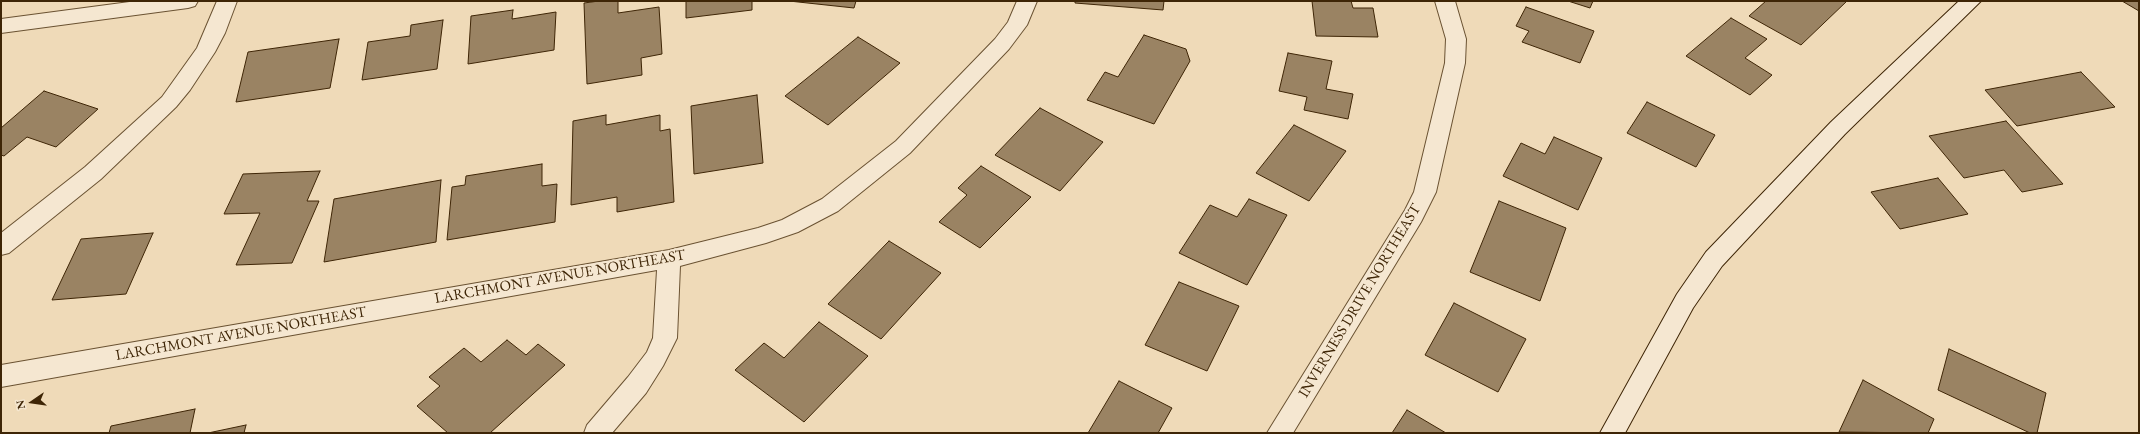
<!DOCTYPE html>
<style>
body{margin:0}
#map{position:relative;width:2140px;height:434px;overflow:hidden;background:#efdab8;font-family:"EB Garamond",serif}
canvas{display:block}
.frame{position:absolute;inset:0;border:2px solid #3e2506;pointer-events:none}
.north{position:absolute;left:12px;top:382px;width:40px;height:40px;-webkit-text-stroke:3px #f5e7d1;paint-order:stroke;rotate:257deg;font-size:11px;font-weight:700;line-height:16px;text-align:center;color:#3e2506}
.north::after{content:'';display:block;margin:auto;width:14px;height:18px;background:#3e2506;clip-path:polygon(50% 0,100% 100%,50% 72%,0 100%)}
</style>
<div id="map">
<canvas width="2140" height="434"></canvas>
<div class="frame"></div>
<div class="north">N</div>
</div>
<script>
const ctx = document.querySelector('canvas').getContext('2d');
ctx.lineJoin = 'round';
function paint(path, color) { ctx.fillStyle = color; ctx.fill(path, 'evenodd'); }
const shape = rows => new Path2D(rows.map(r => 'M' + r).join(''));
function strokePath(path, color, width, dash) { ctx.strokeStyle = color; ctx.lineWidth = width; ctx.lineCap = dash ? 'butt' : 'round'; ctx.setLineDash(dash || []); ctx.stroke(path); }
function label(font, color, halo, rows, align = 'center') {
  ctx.font = font + ' "EB Garamond",serif'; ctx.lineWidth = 4; ctx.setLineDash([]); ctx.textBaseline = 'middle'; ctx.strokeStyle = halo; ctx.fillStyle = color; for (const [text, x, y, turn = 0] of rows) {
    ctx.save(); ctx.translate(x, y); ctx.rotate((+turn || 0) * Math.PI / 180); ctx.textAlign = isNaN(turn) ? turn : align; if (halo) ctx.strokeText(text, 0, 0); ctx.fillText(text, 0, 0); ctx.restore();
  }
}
const building = shape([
 [599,1,618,1,618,13,659,7,662,54,641,58,642,75,587,84,584,3,599,1],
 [686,1,752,1,752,10,686,18,686,1],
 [789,1,856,1,854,8,789,1],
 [1075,1,1164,1,1163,10,1075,3,1075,1],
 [1312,1,1351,1,1353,8,1373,8,1378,37,1316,36,1312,1],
 [1568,1,1593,1,1590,8,1568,1],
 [1766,1,1847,1,1801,45,1749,16,1766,1],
 [2122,1,2139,1,2139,11,2122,1],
 [1526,7,1594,31,1580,63,1522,42,1529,31,1516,26,1526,7],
 [513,10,512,19,556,12,554,50,468,64,471,16,513,10],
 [1731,18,1767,39,1745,58,1772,75,1750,95,1686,56,1731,18],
 [443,20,437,69,362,80,368,42,410,36,411,25,443,20],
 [1144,35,1186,49,1190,61,1154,124,1087,100,1105,72,1118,77,1144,35],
 [858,37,900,63,828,125,785,96,858,37],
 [339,39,330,88,236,102,248,52,339,39],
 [1288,53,1332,61,1326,89,1353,94,1348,119,1304,110,1307,97,1279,91,1288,53],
 [2081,72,2115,107,2017,126,1985,90,2081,72],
 [44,91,98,109,56,147,27,137,4,156,1,155,1,128,44,91],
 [757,95,763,163,694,174,691,106,757,95],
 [1647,102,1715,135,1696,167,1627,133,1647,102],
 [1040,108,1103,142,1060,191,995,155,1040,108],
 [606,115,606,125,660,115,660,131,670,129,674,202,617,212,617,197,571,205,573,121,606,115],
 [2006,121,2063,184,2022,192,2004,170,1964,178,1929,136,2006,121],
 [1294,125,1346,151,1309,201,1256,173,1294,125],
 [1554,137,1602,158,1578,210,1503,176,1521,143,1545,154,1554,137],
 [542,164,542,186,557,184,555,222,447,240,452,187,465,185,466,176,542,164],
 [981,166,1031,197,980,248,939,222,967,195,958,188,981,166],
 [320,171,307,201,319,201,292,263,236,265,260,213,224,214,243,174,320,171],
 [1938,178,1968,214,1900,229,1871,192,1938,178],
 [441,180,436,242,324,262,334,199,441,180],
 [1249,199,1287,215,1247,285,1179,253,1210,205,1237,217,1249,199],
 [1499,201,1566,228,1540,301,1470,272,1499,201],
 [153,233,126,294,52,300,81,239,153,233],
 [889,241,941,273,881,339,828,304,889,241],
 [1179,282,1239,306,1207,371,1145,345,1179,282],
 [1454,303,1526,339,1498,392,1425,355,1454,303],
 [819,322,868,356,804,422,735,370,764,343,784,358,819,322],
 [507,340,526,355,538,344,565,365,490,433,448,433,417,406,440,386,429,377,464,348,481,362,507,340],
 [1949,349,2046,393,2037,433,2030,433,1938,390,1949,349],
 [1863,380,1934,419,1928,433,1839,432,1863,380],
 [1119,381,1172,408,1158,433,1088,433,1119,381],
 [195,409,190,433,109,433,111,426,195,409],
 [1407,410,1446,433,1392,433,1407,410],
 [246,425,244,433,208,433,246,425]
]);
paint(building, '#9a8363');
strokePath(building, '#3e2506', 1);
const street = shape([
 [137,1,198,1,195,6,188,8,1,33,1,19,137,1],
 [217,1,237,1,225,33,215,52,190,90,176,107,101,179,9,253,1,255,1,233,85,167,162,97,197,48,217,1],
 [1017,1,1037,1,1027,25,1009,49,910,153,838,211,798,232,766,243,680,266,677,338,663,366,646,393,612,433,584,433,587,425,628,377,647,352,653,338,657,270,1,387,1,365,669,250,758,228,782,220,822,199,896,141,995,39,1008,22,1017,1],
 [1435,1,1455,1,1466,39,1465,63,1436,192,1421,222,1293,433,1267,433,1405,210,1414,192,1445,63,1446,39,1435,1]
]);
const secondary = shape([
 [1959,1,1981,1,1845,134,1722,266,1693,308,1625,433,1600,433,1677,294,1706,252,1831,122,1959,1]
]);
strokePath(street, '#6a5232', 2);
strokePath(secondary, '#3e2506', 2);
paint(street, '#f5e7d1');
paint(secondary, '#f5e7d1');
label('15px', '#3e2506', '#f5e7d1', [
 ["LARCHMONT AVENUE NORTHEAST",560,277,-10],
 ["INVERNESS DRIVE NORTHEAST",1360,301,-59],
 ["LARCHMONT AVENUE NORTHEAST",241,334,-10]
]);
</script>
